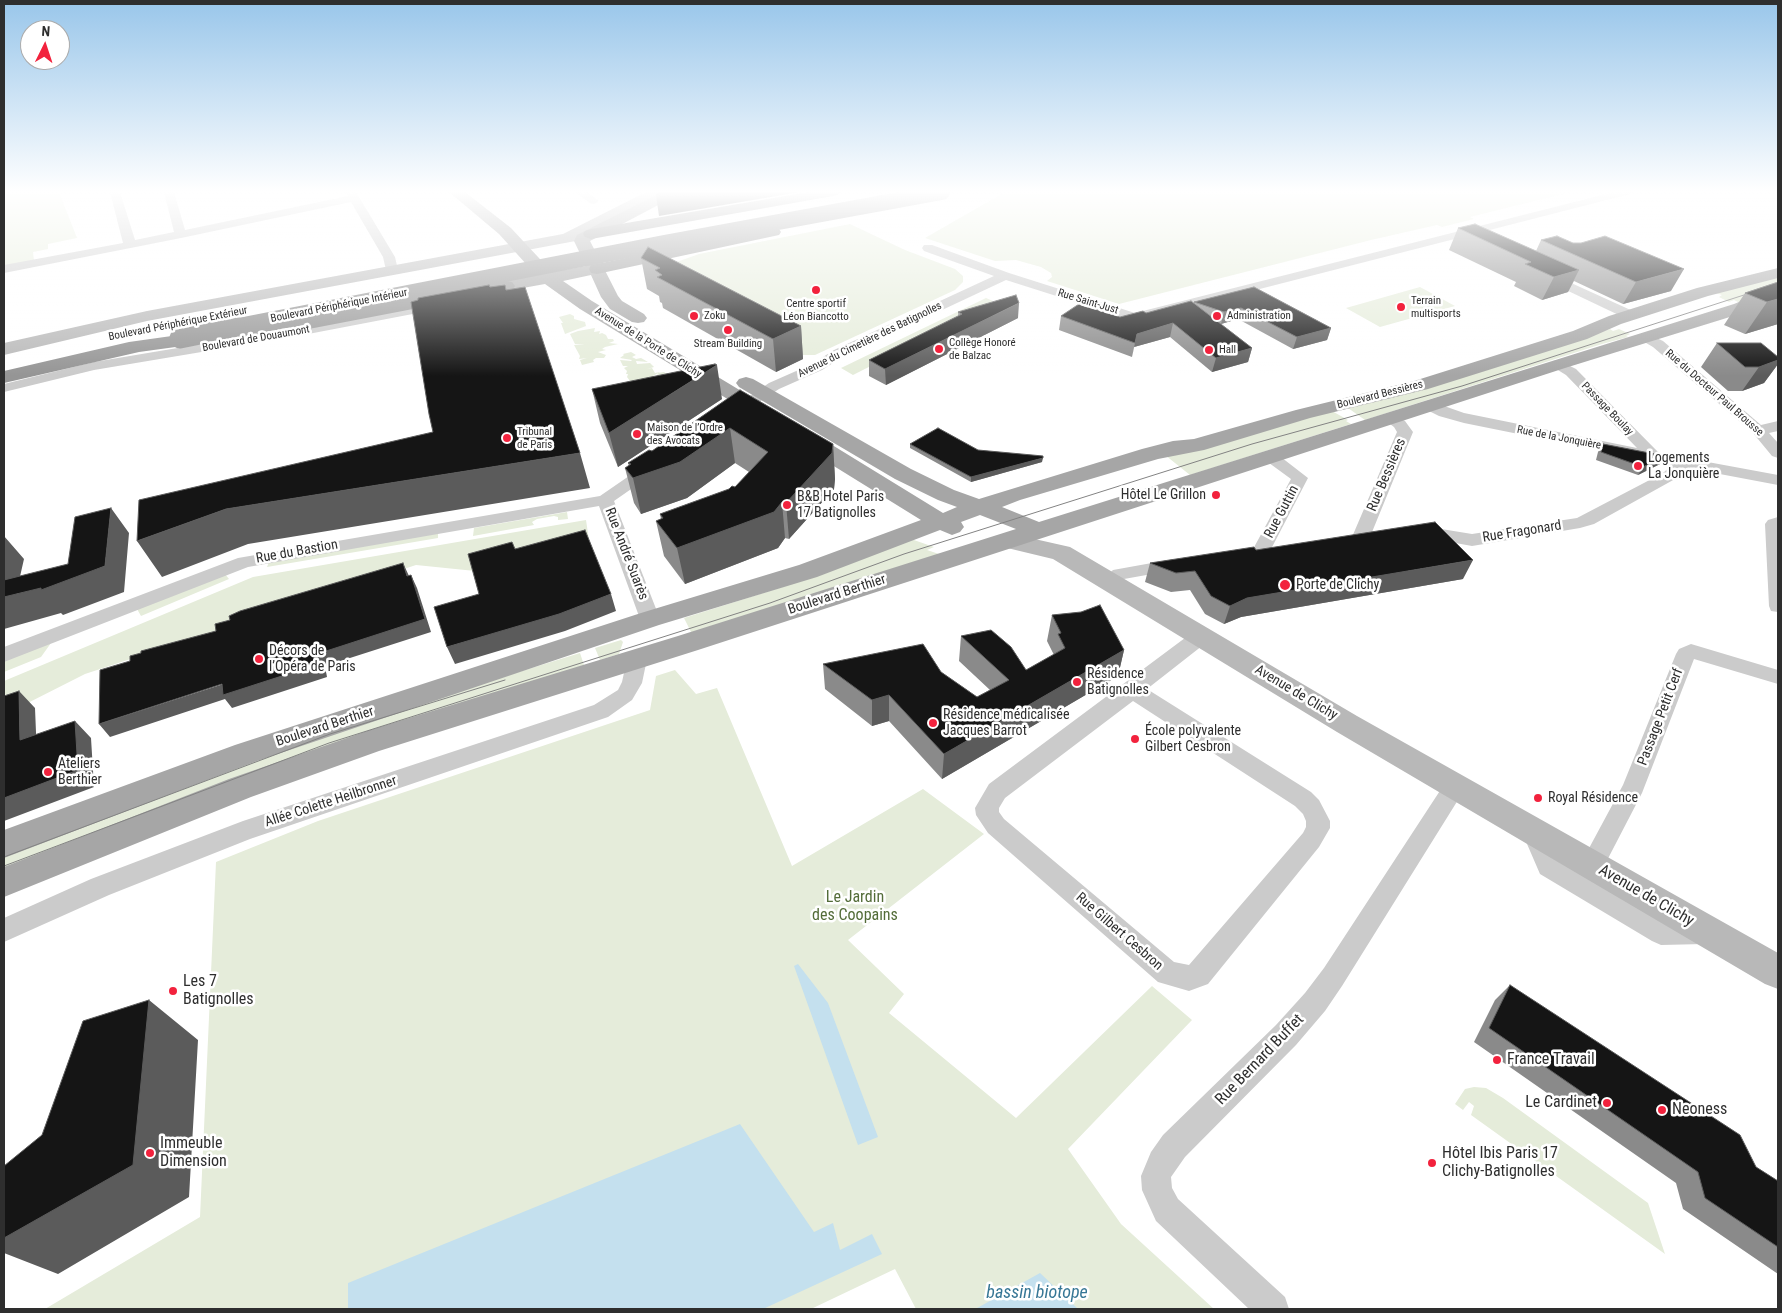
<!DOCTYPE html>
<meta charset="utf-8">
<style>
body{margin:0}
#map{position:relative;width:1782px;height:1313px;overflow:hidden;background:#fff;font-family:"Roboto Condensed",sans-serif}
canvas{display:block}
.frame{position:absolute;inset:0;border:5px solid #2e2e2e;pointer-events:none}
.north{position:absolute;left:20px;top:20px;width:50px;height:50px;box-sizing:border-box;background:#fff;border:1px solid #ababab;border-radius:50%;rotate:4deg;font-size:14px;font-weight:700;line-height:20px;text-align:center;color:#2e2e2e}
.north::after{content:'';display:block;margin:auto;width:18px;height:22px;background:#f2223d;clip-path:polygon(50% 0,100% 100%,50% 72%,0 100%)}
</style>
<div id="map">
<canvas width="1782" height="1313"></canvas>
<div class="frame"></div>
<div class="north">N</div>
</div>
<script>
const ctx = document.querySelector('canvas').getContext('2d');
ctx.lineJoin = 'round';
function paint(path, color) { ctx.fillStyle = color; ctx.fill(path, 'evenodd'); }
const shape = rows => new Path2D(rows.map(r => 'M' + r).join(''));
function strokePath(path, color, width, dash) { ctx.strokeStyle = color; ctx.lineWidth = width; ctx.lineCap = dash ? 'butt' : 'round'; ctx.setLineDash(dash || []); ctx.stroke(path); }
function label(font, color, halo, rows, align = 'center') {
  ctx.font = font + ' "Roboto Condensed",sans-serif'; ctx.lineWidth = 5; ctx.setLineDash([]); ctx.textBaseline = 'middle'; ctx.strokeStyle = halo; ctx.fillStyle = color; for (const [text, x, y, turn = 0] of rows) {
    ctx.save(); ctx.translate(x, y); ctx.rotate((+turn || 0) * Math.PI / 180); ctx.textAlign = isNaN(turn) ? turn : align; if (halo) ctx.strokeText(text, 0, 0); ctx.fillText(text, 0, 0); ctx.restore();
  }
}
paint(shape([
 [4,192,59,192,77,238,48,244,48,249,33,252,34,261,4,266],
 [1005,192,1571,192,1470,217,1474,219,1442,227,1437,225,1371,240,1119,304,1047,281,1052,277,1051,273,1041,267,1016,260,995,261,925,238],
 [850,224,905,250,955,269,963,276,963,282,955,290,815,355,795,355,671,264,699,254],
 [1778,277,1778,287,1740,303,1734,300,1729,302,1719,297,1722,295,1716,293],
 [1420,287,1455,306,1380,327,1346,308],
 [986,298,993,301,942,326,946,328,853,375,841,368],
 [570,314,574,316,574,319,585,322,586,326,565,334,561,323,563,323,559,317],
 [595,328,594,332,600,331,599,334,602,333,606,335,608,339,613,339,614,341,609,343,618,344,605,347,602,349,606,350,598,352,606,355,604,358,596,358,593,360,594,362,582,365,580,360,587,358,579,359,580,356,574,345,585,344,575,344,570,334,578,331],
 [1610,329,1613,331,1619,329,1630,334,1626,336,1628,337,1602,344,1365,420,1348,408,1406,394],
 [631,352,636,355,632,357,636,359,641,358,648,362,636,361,637,364,650,363,654,367,647,369,652,368,655,373,660,372,653,376,657,376,658,373,664,372,668,375,630,381,627,377,628,374,626,374,627,371,624,368,628,366,623,366,620,360,631,361,632,360,620,358,624,355,623,354],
 [1332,411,1348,420,1346,421,1351,424,1190,475,1165,455],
 [567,512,568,519,558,520,558,517,554,516,537,519,532,522,534,525,473,536,474,528],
 [586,520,590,547,475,571,416,565,85,674,4,715,4,681,253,577],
 [438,533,438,538,267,567,269,562],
 [911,539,934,547,927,550,942,555,692,634,684,618,779,588],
 [225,574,229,579,141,616,137,609],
 [621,640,623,642,619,654,600,660,595,648],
 [51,643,41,657,4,672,4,661],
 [580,653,584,665,169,807,4,872,4,853,393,711],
 [675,670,696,694,717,688,792,866,923,789,984,834,848,940,904,994,889,1013,1016,1118,1152,986,1192,1020,1068,1149,1121,1224,1214,1309,916,1309,895,1269,811,1309,45,1309,200,1217,216,862,318,821,650,710,656,676],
 [1474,1087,1486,1088,1503,1098,1648,1203,1665,1254,1471,1115,1474,1106,1469,1102,1463,1110,1455,1104,1465,1089]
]), '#e5ecda');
paint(shape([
 [798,964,828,1003,878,1137,858,1145,794,966],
 [740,1124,814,1232,833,1223,840,1250,872,1234,882,1254,763,1309,348,1309,348,1283],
 [1040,1273,1078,1309,975,1309,979,1307]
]), '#c4e0ee');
paint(shape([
 [110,192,120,192,135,240,174,232,164,192,174,192,185,230,348,196,346,192,356,192,395,257,398,270,392,274,386,270,383,257,351,202,181,238,4,273,4,265,123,243,110,192],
 [575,192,587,192,599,201,594,204,590,203,575,192],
 [1614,192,1631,192,1630,194,1135,321,1006,280,844,356,822,370,779,389,738,416,728,416,725,413,769,383,812,364,834,350,994,276,924,251,922,248,924,245,932,245,1009,273,1135,313,1614,192],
 [1547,272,1635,312,1637,315,1630,319,1625,318,1543,279,1541,276,1543,273,1547,272],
 [439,301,444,302,446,305,444,308,303,335,94,370,4,392,4,384,94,362,303,327,439,301],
 [1646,333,1663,341,1761,425,1778,421,1778,431,1769,433,1778,443,1778,458,1772,456,1753,433,1653,347,1641,340,1639,337,1646,333],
 [1558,360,1576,369,1659,453,1778,475,1778,485,1688,468,1675,479,1594,524,1580,528,1472,546,1417,536,1414,532,1417,528,1423,526,1472,534,1577,518,1663,473,1672,465,1464,423,1439,416,1425,409,1422,406,1425,403,1430,401,1464,413,1637,448,1566,375,1553,367,1551,364,1553,361,1558,360],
 [1390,413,1405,421,1413,432,1370,537,1367,541,1361,543,1355,541,1352,537,1397,432,1394,427,1382,418,1385,415,1390,413],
 [1271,452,1277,454,1308,478,1270,551,1267,555,1261,557,1255,555,1252,551,1291,479,1265,460,1263,457,1265,454,1271,452],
 [651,463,657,465,659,468,657,471,614,501,660,619,657,624,650,626,643,624,640,619,599,506,248,567,4,662,4,647,238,558,600,496,645,465,651,463],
 [1778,517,1778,612,1771,611,1769,606,1765,524,1768,520,1778,517],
 [1174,559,1180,561,1183,565,1180,569,1124,579,1116,586,1109,588,1102,586,1100,582,1113,570,1174,559],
 [1200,630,1207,632,1210,637,1207,642,1147,689,1311,792,1319,800,1330,821,1330,828,1319,847,1208,984,1189,991,1158,982,988,833,976,815,975,808,989,784,1193,632,1200,630],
 [1133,701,1295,806,1303,814,1306,821,1306,827,1303,833,1189,965,1174,962,1004,819,999,812,999,808,1005,798,1133,701],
 [1691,644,1778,670,1778,684,1694,659,1642,793,1601,872,1592,875,1583,872,1580,865,1623,785,1676,654,1679,649,1691,644],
 [637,652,644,654,647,659,642,683,632,700,608,717,250,839,109,895,4,942,4,918,91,879,243,821,594,705,618,690,622,682,627,659,630,654,637,652],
 [1455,777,1463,780,1466,786,1463,792,1342,986,1325,1011,1296,1045,1185,1157,1171,1177,1172,1188,1178,1199,1285,1297,1289,1309,1249,1309,1156,1221,1142,1190,1141,1176,1151,1152,1163,1135,1276,1025,1305,993,1324,968,1447,780,1455,777],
 [1533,820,1541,823,1558,860,1664,921,1704,920,1713,924,1717,932,1713,940,1704,944,1661,945,1652,941,1540,874,1521,830,1525,823,1533,820]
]), '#cbcbcb');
paint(shape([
 [646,192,664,192,662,195,595,230,599,234,597,237,147,321,4,355,4,343,147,311,563,234,646,192],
 [1008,533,1070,547,1357,716,1778,953,1778,989,1765,984,1337,732,1053,559,999,546,996,541,999,536,1008,533]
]), '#b8b8b8');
paint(shape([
 [449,192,465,192,511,228,552,272,586,266,574,241,577,235,654,196,664,196,666,199,664,202,590,241,618,296,622,301,644,314,647,318,644,322,638,323,632,322,610,309,601,297,591,275,563,281,592,301,771,409,774,413,771,417,764,419,757,417,580,309,545,284,506,291,500,290,497,286,500,282,536,275,499,234,449,192],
 [1778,268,1778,278,1708,296,1621,324,1587,339,1428,389,1310,418,1204,450,1158,459,1020,500,1002,507,1039,522,1734,304,1778,286,1778,297,1746,312,1565,368,698,650,379,751,251,797,4,897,4,867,229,779,370,730,678,636,1016,529,980,515,961,522,964,527,960,532,952,535,940,530,817,577,659,625,257,761,4,858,4,830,235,745,641,613,799,565,921,520,795,442,792,437,795,432,803,431,811,432,943,513,957,507,938,500,895,479,739,387,736,383,739,379,746,377,753,379,911,469,954,490,979,499,1142,449,1173,441,1194,439,1296,410,1414,381,1573,331,1609,316,1697,288,1778,268]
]), '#a6a6a6');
paint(shape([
 [809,192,840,192,838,195,833,196,591,239,585,237,583,234,585,231,591,229,809,192],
 [773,227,779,229,781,232,779,235,597,274,591,273,589,269,591,265,597,264,773,227],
 [506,281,512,282,515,286,512,290,314,328,139,352,4,383,4,371,129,342,314,316,506,281]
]), '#959595');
strokePath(shape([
 [4,857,330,734,505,680],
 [4,866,329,743,770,603,904,554,1252,444,1462,386,1778,284]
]), '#838383', 1);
strokePath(shape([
 [228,328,664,243,942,192]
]), '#959595', 16);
strokePath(shape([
 [180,338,235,327]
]), '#959595', 21);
paint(shape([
 [1458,228,1536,251,1541,240,1671,291,1623,304,1574,281,1568,292,1542,300,1514,286,1516,282,1449,250],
 [641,258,801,326,803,359,776,372,663,308,662,303,660,302,659,296,647,289],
 [1778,282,1778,324,1745,334,1724,325,1745,293],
 [1254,287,1331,328,1327,340,1293,349,1238,319,1221,324,1252,348,1248,362,1212,372,1170,337,1134,347,1132,357,1059,330,1061,316,1120,317,1146,313,1194,304,1194,302],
 [958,312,1018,318,886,385,869,376,869,360,958,316],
 [1717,343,1778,357,1778,364,1764,383,1742,391,1728,391,1701,367],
 [592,389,722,399,618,467,600,423],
 [740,390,833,444,835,479,834,489,789,539,785,538,778,548,685,584,664,556,656,521,661,519,660,514,735,487,749,472,735,463,687,498,641,514,634,503,625,468,629,466,628,463,652,451],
 [910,444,978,450,1042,462,971,482,910,448],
 [1603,444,1665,456,1660,464,1638,475,1596,460,1598,452],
 [1256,550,1463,579,1241,617,1224,624,1205,614,1190,590,1171,592,1145,582,1150,563],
 [1052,615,1124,650,1118,676,942,779,889,721,872,726,825,689,823,664,941,672,977,697,990,690,959,661,961,636,1026,670,1054,655,1047,641],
 [1510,985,1756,1167,1778,1181,1778,1274,1683,1209,1676,1183,1474,1042,1495,1000]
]), '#8a8a8a');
paint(shape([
 [676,192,800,192,659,216,656,195],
 [1684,269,1671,291,1623,304,1636,282],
 [1579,270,1568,292,1542,300,1554,277],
 [1778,299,1778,324,1745,334,1767,302],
 [1019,303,1018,318,886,385,885,369],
 [1241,308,1238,319,1221,324,1224,312],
 [1173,323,1170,337,1134,347,1132,357,1137,334],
 [801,326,803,359,776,372,773,339],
 [1331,328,1327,340,1293,349,1297,337],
 [1252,348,1248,362,1212,372,1216,358],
 [1778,360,1778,364,1764,383,1742,391,1759,367],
 [717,365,722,399,618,467,609,433],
 [730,428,735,463,687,498,641,514,633,478],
 [833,444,835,479,834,489,789,539,786,503],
 [580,453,590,488,248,544,162,577,137,541,226,509],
 [1665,456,1660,464,1638,475,1643,467],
 [1043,458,1042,462,971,482,971,477],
 [782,502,785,538,778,548,685,584,677,548],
 [111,508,129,533,124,592,63,615,61,613,4,629,4,536,24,559,16,594,105,566],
 [1473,560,1463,579,1241,617,1224,624,1230,606,1247,598],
 [403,563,409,576,407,576],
 [411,575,417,588,431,632,325,666,327,677,232,708,225,699,110,737,99,724,317,654],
 [611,594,616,611,565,631,455,664,447,647],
 [1124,650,1118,676,942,779,944,754],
 [19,691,35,708,37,757,20,740],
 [889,695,889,721,872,726,872,700],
 [75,721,91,738,94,787,4,821,4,798],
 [149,1000,198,1040,189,1197,58,1274,4,1253,4,1238]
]), '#5b5b5b');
const building = shape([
 [660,192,676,192,656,195,660,192],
 [1475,224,1579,270,1554,277,1525,264,1531,262,1458,228,1475,224],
 [1557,236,1573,243,1581,243,1605,236,1684,269,1636,282,1541,240,1557,236],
 [648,247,801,326,773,339,657,277,662,275,655,270,660,268,641,258,648,247],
 [1778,282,1778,299,1767,302,1745,293,1778,282],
 [489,285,490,287,505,285,506,290,525,287,580,453,226,509,137,541,139,500,433,432,429,414,411,302,418,300,418,298,489,285],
 [1254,287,1331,328,1297,337,1241,308,1224,312,1194,302,1254,287],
 [1016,295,1019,303,885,369,869,360,962,314,958,312,1016,295],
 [1191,301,1252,348,1216,358,1173,323,1137,334,1135,343,1061,316,1079,304,1120,317,1143,311,1146,313,1191,301],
 [1717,343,1761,343,1778,357,1778,360,1759,367,1745,367,1717,343],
 [715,364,717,365,609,433,592,389,715,364],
 [740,390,833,444,832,453,786,503,782,502,774,512,677,548,656,521,663,518,660,514,729,489,732,486,735,487,768,452,730,428,680,462,633,478,625,468,631,464,628,463,649,450,652,451,740,390],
 [938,428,978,450,1043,456,1043,458,971,477,910,444,938,428],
 [1603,444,1665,456,1643,467,1601,452,1603,444],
 [111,508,105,566,41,590,41,588,4,597,4,580,68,564,75,517,111,508],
 [1435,522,1473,560,1247,598,1230,606,1211,596,1195,571,1176,573,1150,563,1254,547,1256,550,1435,522],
 [585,530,611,594,559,614,447,647,434,607,479,594,468,554,512,542,515,549,585,530],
 [403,563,407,576,411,575,425,619,317,654,319,664,223,695,222,684,99,724,100,670,130,661,130,656,141,653,141,651,216,631,215,624,230,620,229,616,240,611,403,563],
 [1100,605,1124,650,944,754,889,695,872,700,823,664,923,644,941,672,977,697,1009,680,961,636,991,630,1011,647,1026,670,1065,648,1058,634,1061,633,1052,615,1081,612,1100,605],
 [19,691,20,740,75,721,78,770,4,798,4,696,19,691],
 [1510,985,1740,1135,1756,1167,1778,1181,1778,1247,1705,1198,1698,1172,1489,1028,1510,985],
 [149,1000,133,1165,4,1238,4,1166,42,1135,83,1021,149,1000]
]);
paint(building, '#151515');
strokePath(building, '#5b5b5b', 1);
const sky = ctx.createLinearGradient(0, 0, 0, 376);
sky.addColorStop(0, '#99c6ea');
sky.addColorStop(0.51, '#fff');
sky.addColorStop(1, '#ffffff00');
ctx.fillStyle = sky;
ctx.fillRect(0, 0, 1782, 376);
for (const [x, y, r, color] of [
 [816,290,5,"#f2223d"],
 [1401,307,5,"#f2223d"],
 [694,316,5,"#f2223d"],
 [1217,316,5,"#f2223d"],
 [728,330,5,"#f2223d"],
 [939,349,5,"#f2223d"],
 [1209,350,5,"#f2223d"],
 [637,434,5,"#f2223d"],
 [507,438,5,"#f2223d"],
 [1638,466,5,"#f2223d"],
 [1216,495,5,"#f2223d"],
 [787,505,5,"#f2223d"],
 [1285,585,6,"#f2223d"],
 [259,659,5,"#f2223d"],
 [1077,682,5,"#f2223d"],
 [933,723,5,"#f2223d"],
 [1135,739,5,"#f2223d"],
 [48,772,5,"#f2223d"],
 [1538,798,5,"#f2223d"],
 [173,991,5,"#f2223d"],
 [1497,1060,5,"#f2223d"],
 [1607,1103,5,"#f2223d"],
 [1662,1110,5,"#f2223d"],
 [150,1153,5,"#f2223d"],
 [1432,1163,5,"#f2223d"]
]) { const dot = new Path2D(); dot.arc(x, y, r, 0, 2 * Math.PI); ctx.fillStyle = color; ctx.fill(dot); strokePath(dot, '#fff', 2); }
label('11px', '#2e2e2e', '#fff', [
 ["Terrain",1411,301],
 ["multisports",1411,314],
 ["Centre sportif",816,304,"center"],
 ["Léon Biancotto",816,317,"center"],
 ["Zoku",704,316],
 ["Administration",1227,316],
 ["Collège Honoré",949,343],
 ["de Balzac",949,356],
 ["Stream Building",728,344,"center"],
 ["Hall",1219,350],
 ["Maison de l’Ordre",647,428],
 ["des Avocats",647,441],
 ["Tribunal",517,432],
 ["de Paris",517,445]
], 'left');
label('11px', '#2e2e2e', '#fff', [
 ["Rue Saint-Just",1088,302,17],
 ["Boulevard Périphérique Intérieur",339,306,-11],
 ["Boulevard Périphérique Extérieur",178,324,-11],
 ["Boulevard de Douaumont",256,339,-10],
 ["Avenue du Cimetière des Batignolles",870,340,-26],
 ["Avenue de la Porte de Clichy",648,343,32],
 ["Rue du Docteur Paul Brousse",1714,393,41],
 ["Boulevard Bessières",1380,395,-14],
 ["Passage Boulay",1607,409,46],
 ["Rue de la Jonquière",1559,438,11]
]);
label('14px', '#2e2e2e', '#fff', [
 ["Logements",1648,458],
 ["La Jonquière",1648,474],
 ["Hôtel Le Grillon",1206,495,"right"],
 ["B&B Hotel Paris",797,497],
 ["17 Batignolles",797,513],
 ["Porte de Clichy",1296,585],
 ["Décors de",269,651],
 ["l’Opéra de Paris",269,667],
 ["Résidence",1087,674],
 ["Batignolles",1087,690],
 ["Résidence médicalisée",943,715],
 ["Jacques Barrot",943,731],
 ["École polyvalente",1145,731],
 ["Gilbert Cesbron",1145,747],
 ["Ateliers",58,764],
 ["Berthier",58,780],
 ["Royal Résidence",1548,798]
], 'left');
label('14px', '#2e2e2e', '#fff', [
 ["Rue Bessières",1387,475,-67],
 ["Rue Guttin",1282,512,-62],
 ["Rue Fragonard",1522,532,-9],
 ["Rue du Bastion",297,552,-10],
 ["Rue André Suarès",626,554,69],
 ["Boulevard Berthier",837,595,-18],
 ["Avenue de Clichy",1296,693,31],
 ["Passage Petit Cerf",1661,717,-69],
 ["Boulevard Berthier",325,727,-18],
 ["Allée Colette Heilbronner",331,802,-18],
 ["Rue Gilbert Cesbron",1119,932,41]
]);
label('16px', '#2e2e2e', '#fff', [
 ["Avenue de Clichy",1646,896,30],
 ["Rue Bernard Buffet",1260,1060,-46]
]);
label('16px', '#536c38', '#fff', [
 ["Le Jardin",855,898],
 ["des Coopains",855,916]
]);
label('16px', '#2e2e2e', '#fff', [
 ["Les 7",183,982],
 ["Batignolles",183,1000],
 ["France Travail",1507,1060],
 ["Le Cardinet",1597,1103,"right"],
 ["Neoness",1672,1110],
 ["Immeuble",160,1144],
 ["Dimension",160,1162],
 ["Hôtel Ibis Paris 17",1442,1154],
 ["Clichy-Batignolles",1442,1172]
], 'left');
label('italic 18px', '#367695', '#fff', [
 ["bassin biotope",1037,1293]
]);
</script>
